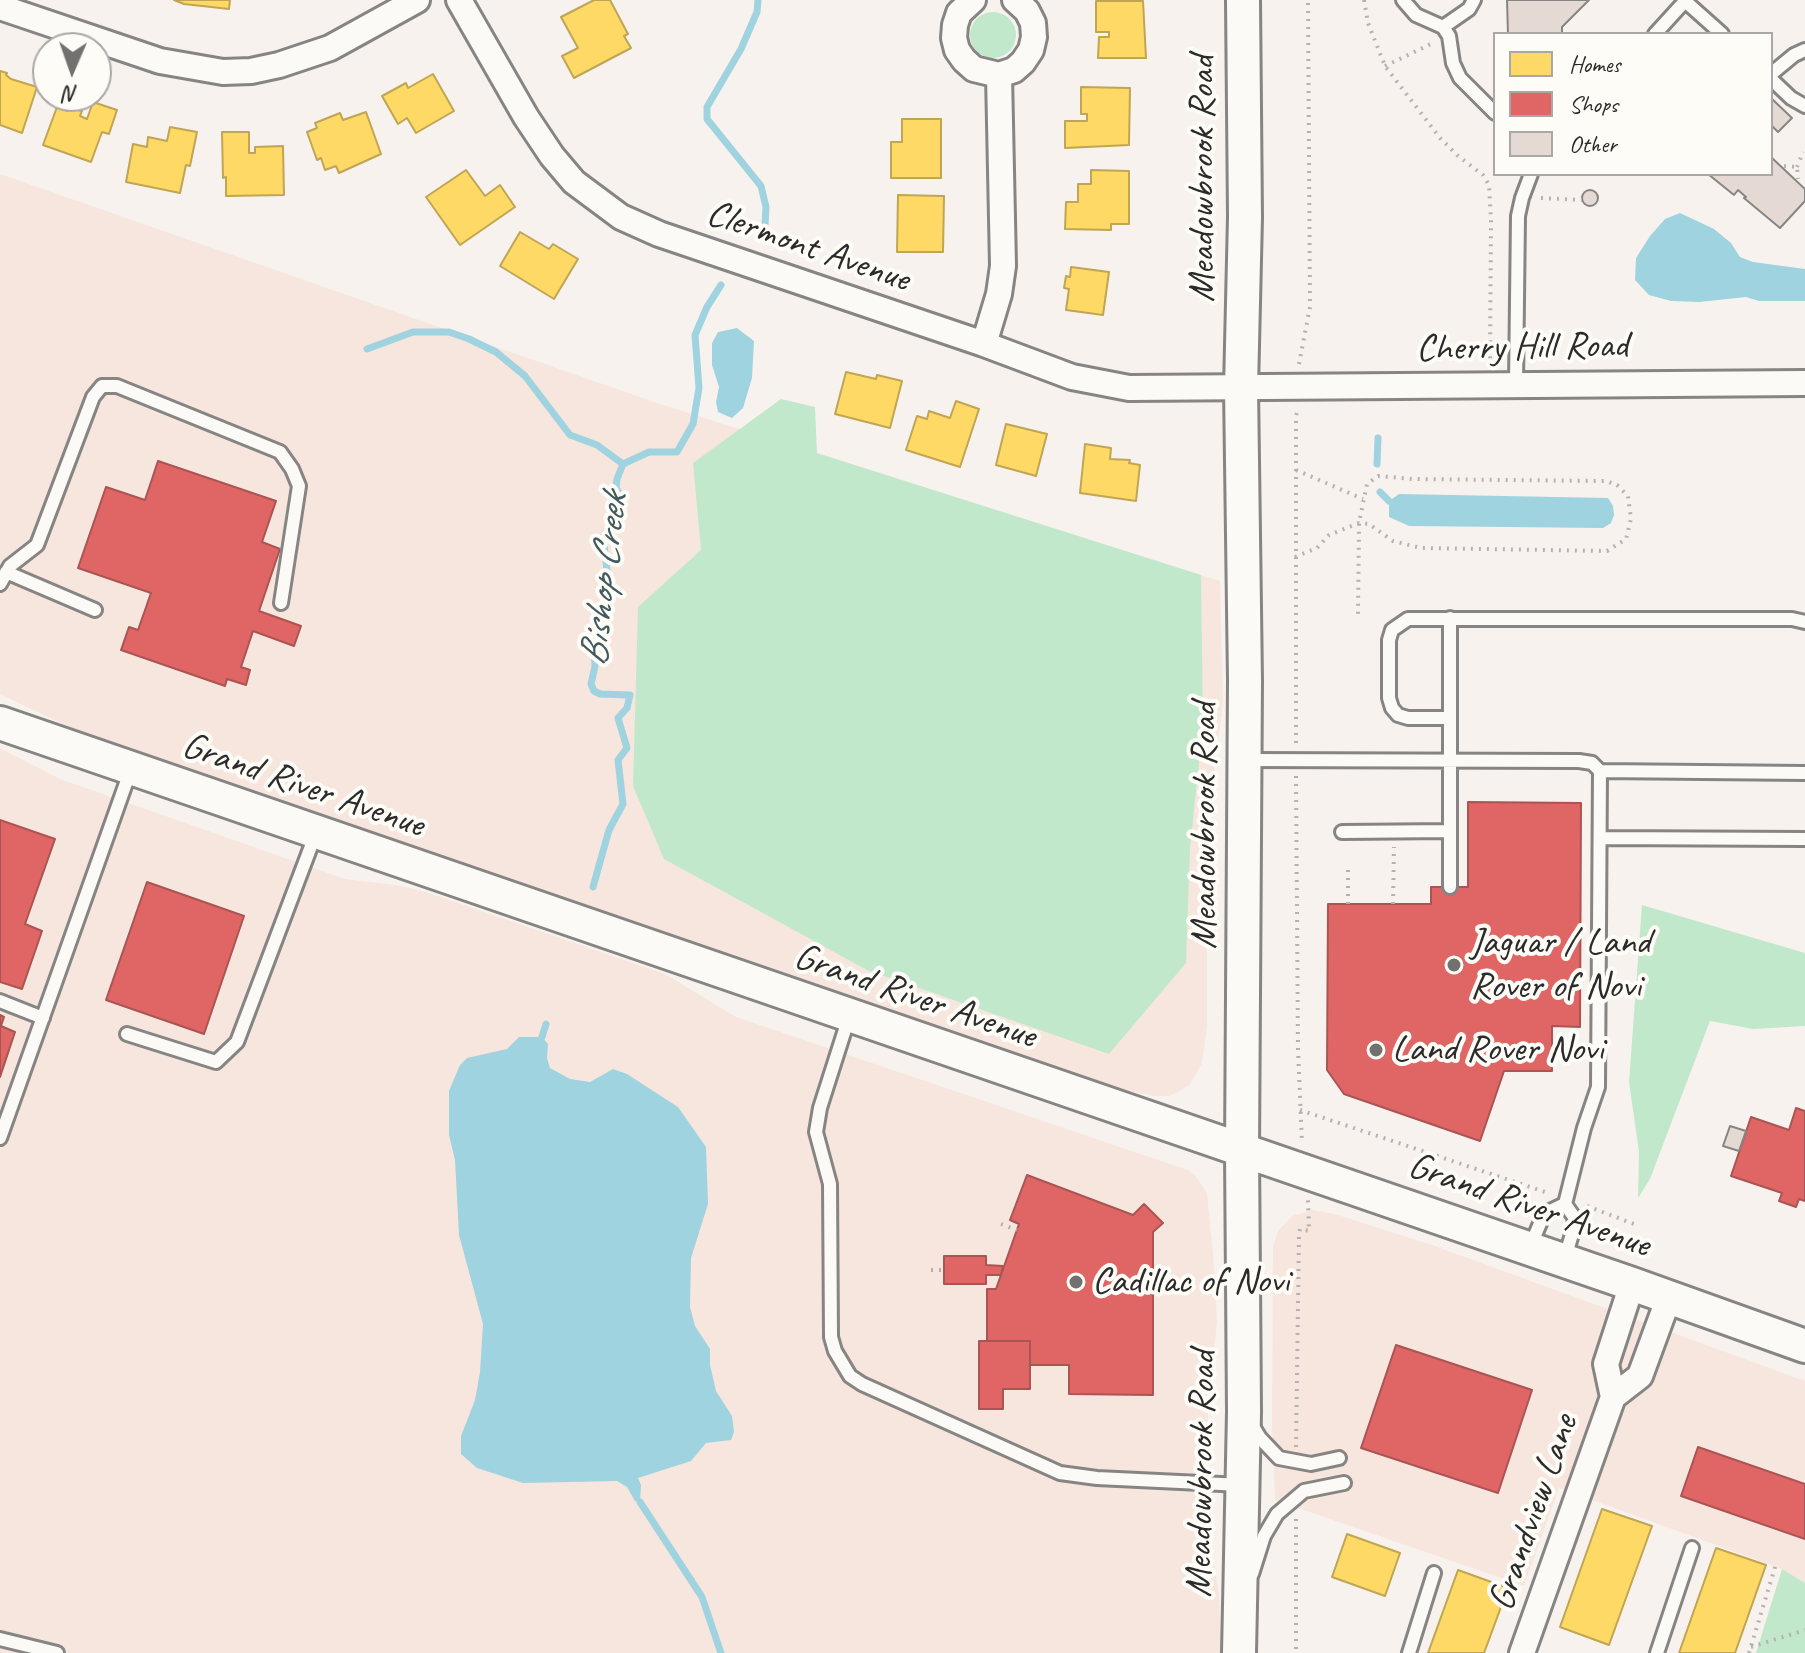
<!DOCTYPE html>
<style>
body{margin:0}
#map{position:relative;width:1805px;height:1653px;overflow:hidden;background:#f8f2ee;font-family:Caveat,sans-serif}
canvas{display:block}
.legend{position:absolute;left:1493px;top:32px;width:280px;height:144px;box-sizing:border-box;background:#fdfcf7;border:2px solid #a9a8a5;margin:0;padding:10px 14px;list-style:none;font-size:24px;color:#2b2b2b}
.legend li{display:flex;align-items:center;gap:16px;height:40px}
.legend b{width:40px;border:2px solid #a9a8a5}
.north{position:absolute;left:32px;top:32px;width:80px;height:80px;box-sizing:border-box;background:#fdfcf7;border:2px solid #a9a8a5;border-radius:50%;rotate:182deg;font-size:22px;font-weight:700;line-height:32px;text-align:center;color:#2b2b2b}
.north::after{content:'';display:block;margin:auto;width:28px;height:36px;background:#73716f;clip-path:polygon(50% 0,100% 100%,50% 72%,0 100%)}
</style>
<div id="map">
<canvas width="1805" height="1653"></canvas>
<ul class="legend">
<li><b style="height:22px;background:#ffd966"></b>Homes</li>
<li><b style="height:22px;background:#e06666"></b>Shops</li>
<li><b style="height:22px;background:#e5d9d3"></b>Other</li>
</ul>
<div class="north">N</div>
</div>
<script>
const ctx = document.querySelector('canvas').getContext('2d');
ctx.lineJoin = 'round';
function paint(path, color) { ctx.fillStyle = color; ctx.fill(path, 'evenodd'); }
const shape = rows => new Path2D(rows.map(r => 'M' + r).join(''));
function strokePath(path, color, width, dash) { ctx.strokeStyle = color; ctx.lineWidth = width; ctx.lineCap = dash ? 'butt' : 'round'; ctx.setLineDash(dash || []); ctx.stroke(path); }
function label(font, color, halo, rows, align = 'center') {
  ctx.font = font + ' Caveat,sans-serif'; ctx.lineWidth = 8; ctx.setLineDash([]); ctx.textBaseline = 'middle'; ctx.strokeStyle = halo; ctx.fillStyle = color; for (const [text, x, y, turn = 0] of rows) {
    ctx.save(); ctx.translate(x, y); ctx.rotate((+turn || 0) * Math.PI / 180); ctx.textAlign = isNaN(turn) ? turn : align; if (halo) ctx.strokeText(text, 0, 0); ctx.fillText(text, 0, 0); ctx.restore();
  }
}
paint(shape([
 [0,174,657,403,1220,581,1223,702,1207,831,1207,1026,1202,1063,1190,1085,1170,1096,1154,1096,1101,1085,84,734,0,694],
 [0,748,60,779,345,879,396,885,426,892,665,974,736,1017,1188,1170,1195,1175,1207,1193,1213,1254,1217,1321,1208,1415,1207,1528,1219,1592,1221,1653,0,1653],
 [1312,1210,1335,1214,1432,1245,1805,1381,1805,1583,1782,1569,1559,1488,1524,1586,1275,1500,1272,1424,1273,1246,1278,1231,1292,1216]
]), '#f7e6de');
paint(shape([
 '970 35a23 23 0 1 1 46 0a23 23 0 1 1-46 0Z',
 [781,399,815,407,817,453,1201,575,1203,725,1190,848,1186,963,1109,1054,867,970,664,859,633,786,638,607,701,550,693,463],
 [1642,905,1805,953,1805,1026,1753,1029,1710,1021,1650,1179,1638,1198,1639,1152,1629,1082],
 [1782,1569,1805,1583,1805,1653,1756,1653]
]), '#c2e8cb');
paint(shape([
 [1680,213,1714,229,1731,243,1740,257,1753,262,1805,269,1805,301,1759,301,1746,297,1699,302,1671,301,1649,295,1635,280,1636,258,1650,236,1665,219],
 [737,328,754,341,752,378,743,408,732,418,718,412,716,402,719,387,712,365,712,343,718,332],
 [1399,494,1608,498,1613,506,1614,515,1611,523,1603,528,1409,526,1389,517,1389,501],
 [519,1037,542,1037,548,1044,547,1058,550,1068,570,1079,590,1082,613,1069,627,1074,678,1107,706,1147,708,1204,691,1258,690,1307,695,1326,710,1349,710,1365,716,1391,732,1416,734,1432,731,1440,706,1443,691,1461,638,1478,641,1485,640,1502,635,1501,627,1487,617,1481,523,1483,477,1468,461,1454,461,1436,475,1400,480,1372,483,1324,459,1235,455,1160,449,1135,449,1091,460,1065,467,1058,507,1049]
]), '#9fd3df');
const homes = shape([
 [174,0,230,0,229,9,184,4,174,0],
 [594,0,610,0,628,34,624,36,631,48,574,78,562,56,578,48,561,17,594,0],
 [1096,1,1143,1,1146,58,1098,58,1099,37,1109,37,1109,32,1096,32,1096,1],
 [0,71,7,73,6,75,11,79,37,87,22,133,0,125,0,71],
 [433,74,454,111,416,133,407,118,398,124,382,96,406,83,408,88,433,74],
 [1081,87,1130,88,1129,145,1065,148,1065,121,1087,121,1087,114,1081,114,1081,87],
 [93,102,117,110,109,134,102,132,91,162,43,145,57,107,68,111,69,107,82,111,80,116,87,119,93,102],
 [366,112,381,154,339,173,336,166,325,170,321,158,317,160,307,132,317,128,315,123,340,113,343,120,366,112],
 [902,119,941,119,941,178,891,178,891,142,902,142,902,119],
 [170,127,197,132,190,166,186,165,180,193,126,182,133,144,147,147,148,137,167,141,170,127],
 [222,132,249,132,249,153,255,153,255,147,283,146,284,195,226,196,226,177,223,178,222,132],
 [466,170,485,196,500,185,515,207,460,245,426,197,466,170],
 [1091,170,1129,171,1129,224,1111,224,1111,230,1065,229,1066,202,1078,202,1078,184,1091,184,1091,170],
 [898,195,944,196,943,252,897,252,898,195],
 [520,232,549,249,553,244,578,259,554,299,500,266,520,232],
 [1071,267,1109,272,1103,315,1066,310,1069,289,1064,288,1066,276,1070,277,1071,267],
 [846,372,876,379,877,375,902,381,890,428,835,414,846,372],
 [956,401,979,409,960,467,906,450,917,416,927,419,929,411,950,418,956,401],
 [1006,424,1047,434,1036,476,996,465,1006,424],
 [1085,444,1111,448,1110,459,1130,460,1129,463,1140,465,1136,501,1080,493,1085,444],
 [1602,1509,1652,1526,1609,1645,1560,1627,1602,1509],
 [1347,1534,1400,1553,1385,1596,1332,1577,1347,1534],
 [1716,1548,1766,1565,1735,1653,1679,1653,1716,1548],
 [1458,1570,1508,1588,1484,1653,1428,1653,1458,1570]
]);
paint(homes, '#ffd966');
strokePath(homes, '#bfa554', 2);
const shops = shape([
 [158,461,276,501,262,542,280,549,259,611,301,626,294,646,253,631,241,667,250,670,246,685,227,679,225,686,121,650,129,627,138,630,151,593,78,568,106,487,145,500,158,461],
 [1468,802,1581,803,1580,1027,1552,1026,1552,1071,1504,1071,1480,1141,1344,1094,1327,1070,1328,904,1431,904,1431,887,1468,887,1468,802],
 [0,820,55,839,25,924,42,931,22,989,0,982,0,820],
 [147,882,244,916,204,1034,106,1000,147,882],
 [0,1015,4,1017,1,1026,15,1032,0,1077,0,1015],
 [1796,1108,1805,1111,1805,1201,1799,1199,1796,1207,1779,1201,1782,1193,1731,1176,1751,1117,1789,1130,1796,1108],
 [1027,1175,1133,1215,1144,1204,1163,1223,1153,1232,1153,1395,1069,1394,1069,1365,1030,1365,1030,1341,987,1341,987,1289,996,1289,1019,1224,1010,1220,1027,1175],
 [944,1256,986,1256,986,1265,1003,1266,1001,1275,986,1275,986,1284,944,1284,944,1256],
 [979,1341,1030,1341,1030,1389,1003,1389,1003,1409,979,1409,979,1341],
 [1396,1345,1532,1390,1498,1493,1361,1448,1396,1345],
 [1698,1447,1805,1484,1805,1539,1681,1496,1698,1447]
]);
paint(shops, '#e06666');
strokePath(shops, '#aa5454', 2);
strokePath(shape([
 [758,0,757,12,741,49,707,107,707,119,761,186,766,207,765,225,759,234],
 [367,349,413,332,449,332,469,339,496,352,525,376,570,435,597,445,623,464],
 [1377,464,1378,438],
 [1380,492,1389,501],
 [593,887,609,830,623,804,618,760,627,748,618,718,627,708,630,695,600,694,594,691,591,684,595,666,594,645,607,603,608,578,603,537,617,515,620,495,616,488,617,479,623,464,649,452,677,452,693,424,699,388,695,335,707,307,721,285],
 [542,1037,546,1024],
 [640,1502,702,1597,721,1653]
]), '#9fd3df', 7);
const building = shape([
 [1507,0,1589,0,1562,27,1562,34,1508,34,1507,0],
 [1771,98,1792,118,1778,132,1771,125,1771,98],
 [1771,157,1805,189,1805,201,1780,228,1744,198,1746,197,1738,190,1734,195,1708,174,1771,174,1771,157],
 '1582 198a8 8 0 1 1 16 0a8 8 0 1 1-16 0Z',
 [1730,1126,1746,1131,1739,1151,1723,1146,1730,1126]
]);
paint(building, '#e5d9d3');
strokePath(building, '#878583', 2);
const lane = shape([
 [1403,0,1416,15,1443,27,1449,36,1453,63,1460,78,1495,113],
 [1685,1,1722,34],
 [1443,27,1469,9,1474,0],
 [1655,34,1686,0],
 [1771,74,1794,55,1805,50],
 [1771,79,1791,98,1805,106],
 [1516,384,1518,216,1522,198,1531,174],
 [6,572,95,610],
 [0,584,10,566,37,545,93,397,102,386,117,386,280,452,292,469,299,486,281,603],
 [1450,718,1408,718,1398,715,1392,708,1389,698,1389,640,1392,630,1408,619,1792,619,1805,622],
 [1245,760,1579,761,1592,763,1600,771,1598,1087,1584,1128,1565,1204],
 [1600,771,1805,773],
 [1342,832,1450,831],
 [1600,838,1805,839],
 [1450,887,1450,618],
 [0,1001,43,1018],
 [849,1017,820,1108,816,1132,830,1184,831,1337,835,1351,850,1376,862,1384,1060,1473,1097,1478,1242,1485],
 [127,1034,216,1062,237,1042,316,833],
 [0,1138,131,769],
 [1530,1247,1544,1214,1565,1204,1574,1217,1575,1224,1564,1261],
 [1252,1425,1260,1438,1279,1458,1311,1464,1339,1458],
 [1252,1574,1264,1536,1277,1514,1304,1491,1344,1483],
 [0,1639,57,1653],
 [1409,1653,1434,1573],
 [1657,1653,1692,1548]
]);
const street = shape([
 [459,0,526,117,552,156,574,182,621,217,659,234,984,344,1072,377,1129,388,1805,383],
 [973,0,959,13,955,25,954,38,957,50,964,60,974,69,999,75,1014,70,1023,62,1031,50,1034,37,1033,23,1027,11,1015,0],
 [0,7,160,61,223,72,251,71,279,65,330,48,417,0],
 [984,344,999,294,1003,266,999,75],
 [1613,1397,1640,1376,1669,1297],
 [1522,1653,1613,1397,1606,1364,1632,1284]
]);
const secondary = shape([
 [0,723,1632,1284,1805,1346],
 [1239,1653,1244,1412,1242,1151,1245,681,1241,388,1245,217,1243,0]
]);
strokePath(lane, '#878583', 18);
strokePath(street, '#878583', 30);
strokePath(secondary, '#878583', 38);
strokePath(shape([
 [1364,0,1368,23,1385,66,1440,138,1457,155,1483,175,1489,185,1491,221,1490,359],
 [1385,66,1433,43],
 [1784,166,1797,167,1798,179],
 [1797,167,1803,152],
 [1541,198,1582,200],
 [1299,364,1310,307,1308,0],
 [1296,470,1363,499],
 [1295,557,1317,548,1329,535,1359,523,1369,524,1393,541,1421,548,1607,551,1626,539,1631,519,1628,496,1617,485,1606,481,1413,479,1378,476,1367,484,1359,523,1358,614],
 [1296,743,1296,416,1298,409],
 [1296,776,1298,1049,1302,1143],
 [1348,904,1348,868],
 [1393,904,1394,847],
 [1300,1110,1548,1193],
 [1587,1206,1639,1226],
 [1001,1224,1017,1230],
 [931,1270,944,1270],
 [1296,1447,1299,1233,1300,1229,1309,1231,1308,1200],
 [1296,1519,1296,1653],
 [1751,1647,1805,1630],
 [1749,1653,1776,1564]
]), '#b4b2b1', 4, [2, 6]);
strokePath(lane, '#fbfaf7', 12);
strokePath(street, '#fbfaf7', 24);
strokePath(secondary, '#fbfaf7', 32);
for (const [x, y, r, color] of [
 [1454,965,8,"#73716f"],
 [1376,1050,8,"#73716f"],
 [1076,1282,8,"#73716f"]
]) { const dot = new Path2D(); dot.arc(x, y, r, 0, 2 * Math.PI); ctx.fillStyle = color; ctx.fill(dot); strokePath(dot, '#fdfcf7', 3); }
label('38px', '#2b2b2b', '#fdfcf7', [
 ["Meadowbrook Road",1203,179,-90],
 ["Clermont Avenue",808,247,19],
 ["Cherry Hill Road",1522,348,-1],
 ["Grand River Avenue",303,786,19],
 ["Meadowbrook Road",1205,826,-90],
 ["Grand River Avenue",915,997,19],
 ["Grand River Avenue",1529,1206,19],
 ["Meadowbrook Road",1202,1474,-89],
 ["Grandview Lane",1534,1513,-71]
]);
label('38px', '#2b2b2b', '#fdfcf7', [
 ["Jaguar / Land",1470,943],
 ["Rover of Novi",1470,987],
 ["Land Rover Novi",1392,1050],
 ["Cadillac of Novi",1092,1282]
], 'left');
label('italic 40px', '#425a5f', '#fdfcf7', [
 ["Bishop Creek",605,580,-83]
]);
</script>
